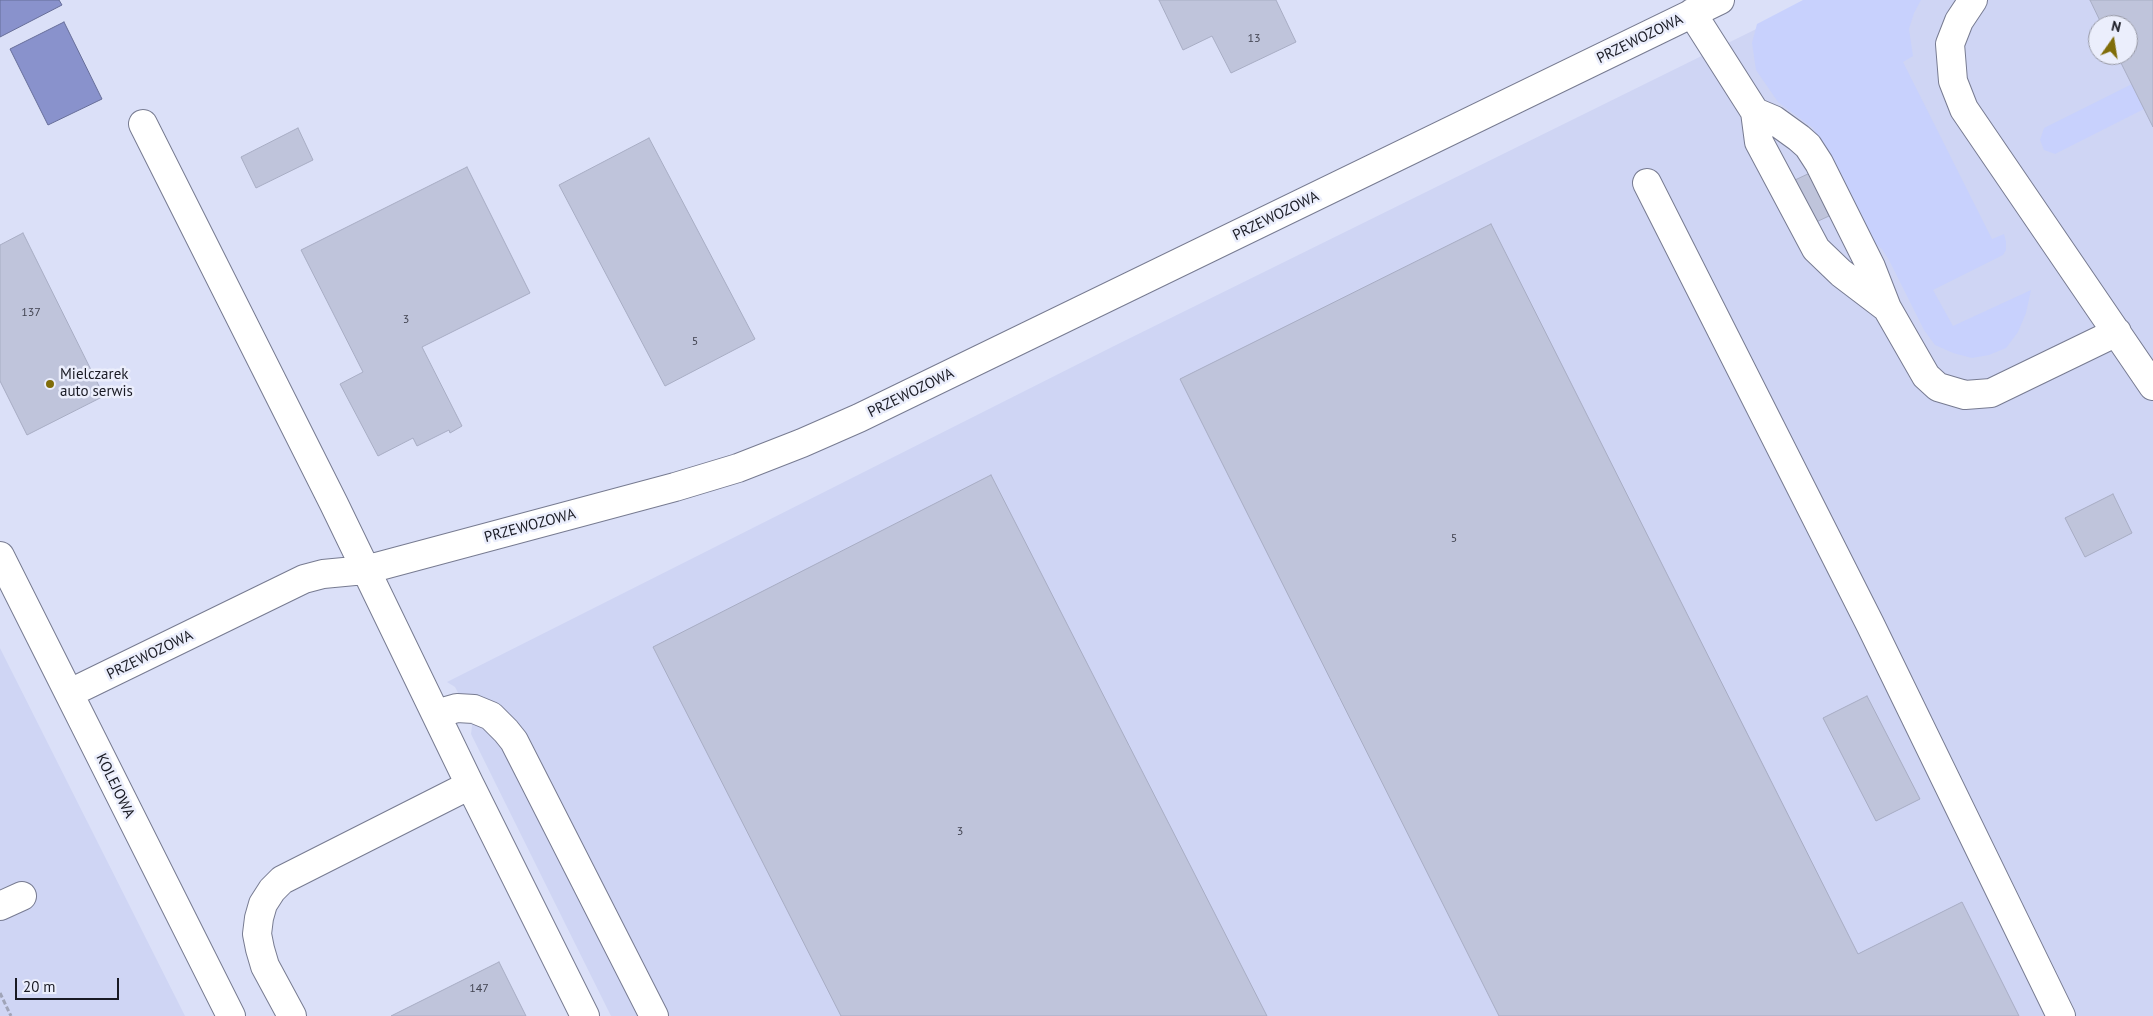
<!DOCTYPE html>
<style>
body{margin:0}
#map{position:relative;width:2153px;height:1016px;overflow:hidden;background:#dbe0f8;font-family:"PT Sans",sans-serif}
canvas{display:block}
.north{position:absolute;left:2088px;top:15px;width:50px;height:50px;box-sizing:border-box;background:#ebeefc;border:1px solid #9799a5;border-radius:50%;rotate:13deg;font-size:14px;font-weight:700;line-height:20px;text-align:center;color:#191a23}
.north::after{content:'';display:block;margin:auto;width:18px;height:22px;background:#806d09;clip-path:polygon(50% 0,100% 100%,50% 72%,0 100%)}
.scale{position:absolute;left:15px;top:978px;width:104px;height:22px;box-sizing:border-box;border:2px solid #191a23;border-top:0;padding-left:6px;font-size:15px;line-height:18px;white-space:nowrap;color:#191a23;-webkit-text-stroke:4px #ebeefc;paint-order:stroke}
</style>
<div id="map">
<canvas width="2153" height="1016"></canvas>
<div class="north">N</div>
<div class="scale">20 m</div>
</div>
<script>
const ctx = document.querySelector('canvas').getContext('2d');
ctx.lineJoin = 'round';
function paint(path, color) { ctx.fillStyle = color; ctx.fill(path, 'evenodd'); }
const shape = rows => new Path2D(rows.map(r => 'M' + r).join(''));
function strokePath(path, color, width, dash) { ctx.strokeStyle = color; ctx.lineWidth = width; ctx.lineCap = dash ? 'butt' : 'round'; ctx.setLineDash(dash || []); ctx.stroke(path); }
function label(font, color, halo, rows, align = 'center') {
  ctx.font = font + ' "PT Sans",sans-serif'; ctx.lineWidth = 5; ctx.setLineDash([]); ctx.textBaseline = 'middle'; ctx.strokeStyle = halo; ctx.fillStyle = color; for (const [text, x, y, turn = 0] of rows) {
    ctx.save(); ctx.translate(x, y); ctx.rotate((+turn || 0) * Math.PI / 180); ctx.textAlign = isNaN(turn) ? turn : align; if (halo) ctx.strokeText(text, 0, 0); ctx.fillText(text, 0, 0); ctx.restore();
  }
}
paint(shape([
 [1815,0,2153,0,2153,1016,611,1016,471,734,472,726,466,708,455,687,447,682,1114,346],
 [2098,25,2128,25,2128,55,2098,55],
 [0,648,10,668,185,1016,0,1016]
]), '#cfd5f4');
paint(shape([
 [1803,0,1921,0,1914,13,1909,29,1913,56,1903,62,1992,239,2004,234,2006,242,2006,250,2003,255,1933,290,1953,326,2031,290,2026,313,2018,332,2006,348,1989,355,1972,358,1953,353,1935,345,1924,330,1889,260,1882,249,1870,239,1813,128,1778,102,1756,70,1752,43,1757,24],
 [2132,84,2144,109,2055,154,2044,150,2040,140,2044,128]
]), '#c8d1fd');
const water = shape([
 [0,0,59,0,62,5,0,37,0,0],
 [64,22,102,99,48,125,10,49,64,22]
]);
paint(water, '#8992cc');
strokePath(water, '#676e99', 1);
const building = shape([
 [1159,0,1276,0,1296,42,1231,73,1212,36,1183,50,1159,0],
 [2090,0,2153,0,2153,127,2117,55,2128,55,2128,25,2102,25,2090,0],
 [298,128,313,160,256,188,241,157,298,128],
 [649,138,755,339,665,386,559,185,649,138],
 [467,167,530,293,422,347,462,426,450,433,449,430,417,446,413,438,378,456,340,384,363,372,301,250,467,167],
 [1810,173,1829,216,1814,223,1795,180,1810,173],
 [1491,224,1858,954,1962,902,2019,1016,1499,1016,1180,379,1491,224],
 [23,233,104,396,27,435,0,381,0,245,23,233],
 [991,475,1267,1016,841,1016,653,647,991,475],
 [2113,494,2132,533,2085,557,2065,518,2113,494],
 [1867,696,1920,799,1876,821,1823,718,1867,696],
 [499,962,526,1016,391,1016,499,962]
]);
paint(building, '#bfc4db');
strokePath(building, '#a8adc4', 1);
const minor = shape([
 [1973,0,1959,21,1950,44,1953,81,1964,109,2153,386],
 [1692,13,1755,112,1759,142,1816,249,1841,273,1887,308,1871,267,1819,163,1808,146,1799,138,1774,120,1755,112],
 [143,124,334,504,470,785,282,880,272,890,263,904,259,918,257,934,260,949,265,966,292,1016],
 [1647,183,1870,624,2061,1016],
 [1887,308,1926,376,1938,387,1965,395,1991,393,2117,332],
 [0,556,231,1016],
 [70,693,304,579,323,574,365,570,675,487,738,468,802,443,859,418,1720,0],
 [436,714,457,708,474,709,491,716,506,731,514,741,654,1016],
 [470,785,585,1016],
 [0,906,22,896]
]);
strokePath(minor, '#777b91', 30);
strokePath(shape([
 [0,993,11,1016]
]), '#a0a4b8', 3, [5, 2.5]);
strokePath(minor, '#fff', 28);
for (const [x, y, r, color] of [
 [50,384,5,"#806d09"]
]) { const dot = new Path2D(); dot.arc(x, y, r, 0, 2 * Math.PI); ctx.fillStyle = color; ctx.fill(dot); strokePath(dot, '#ebeefc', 2); }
label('12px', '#424451', null, [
 ["13",1254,39],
 ["137",31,313],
 ["3",406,320],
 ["5",695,342],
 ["5",1454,539],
 ["3",960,832],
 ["147",479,989]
]);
label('15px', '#191a23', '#ebeefc', [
 ["PRZEWOZOWA",1640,39,-26],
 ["PRZEWOZOWA",1276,216,-26],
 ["PRZEWOZOWA",911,393,-26],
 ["PRZEWOZOWA",530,526,-15],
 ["PRZEWOZOWA",150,655,-26],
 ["KOLEJOWA",115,786,64]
]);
label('15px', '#191a23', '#ebeefc', [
 ["Mielczarek",60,375],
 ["auto serwis",60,392]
], 'left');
</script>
